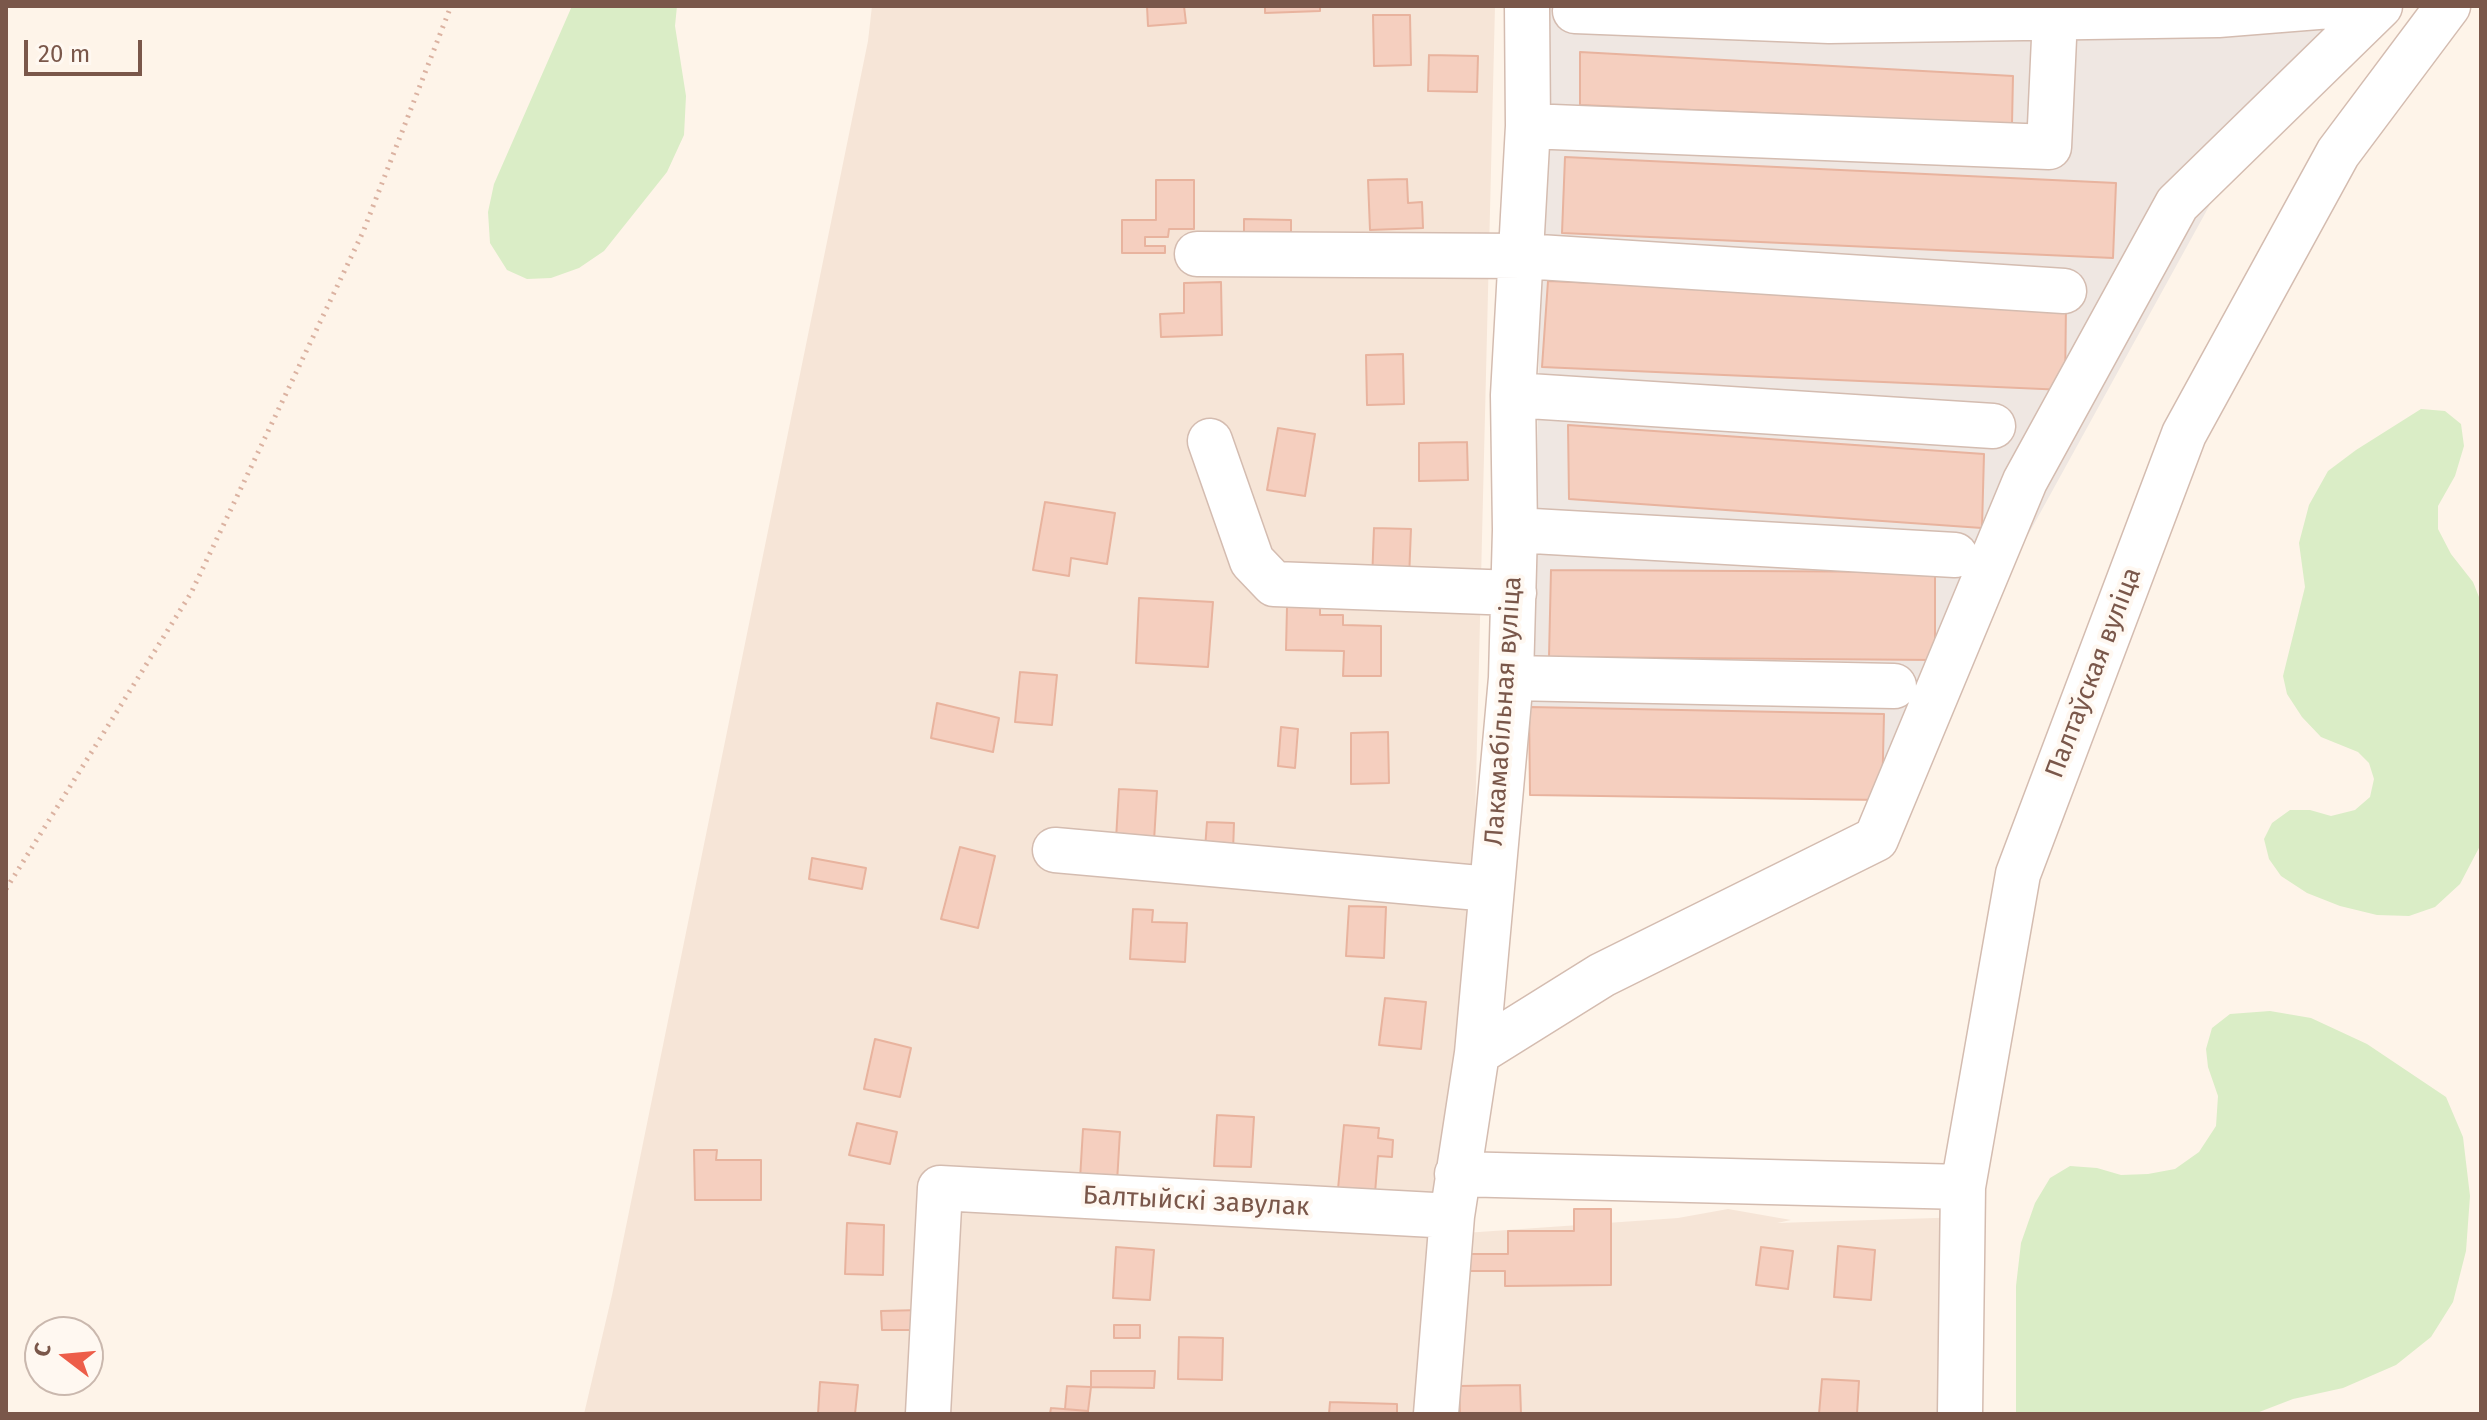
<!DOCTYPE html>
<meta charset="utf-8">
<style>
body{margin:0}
#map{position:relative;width:2487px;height:1420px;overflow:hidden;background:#fef4e9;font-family:"Fira Sans",sans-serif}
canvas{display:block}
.frame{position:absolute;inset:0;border:8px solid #7a574a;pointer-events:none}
.north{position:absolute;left:24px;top:1316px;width:80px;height:80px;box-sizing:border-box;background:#fff8f1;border:2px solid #cab8ae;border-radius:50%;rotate:286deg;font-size:22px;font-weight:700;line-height:32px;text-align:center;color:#7a574a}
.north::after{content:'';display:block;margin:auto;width:28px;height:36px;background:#ed5d49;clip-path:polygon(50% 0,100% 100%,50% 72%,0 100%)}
.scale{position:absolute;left:24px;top:40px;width:118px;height:36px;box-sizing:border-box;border:4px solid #7a574a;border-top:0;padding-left:10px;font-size:24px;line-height:28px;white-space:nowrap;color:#7a574a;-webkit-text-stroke:6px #fff8f1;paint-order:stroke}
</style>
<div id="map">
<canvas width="2487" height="1420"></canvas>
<div class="frame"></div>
<div class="north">С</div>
<div class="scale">20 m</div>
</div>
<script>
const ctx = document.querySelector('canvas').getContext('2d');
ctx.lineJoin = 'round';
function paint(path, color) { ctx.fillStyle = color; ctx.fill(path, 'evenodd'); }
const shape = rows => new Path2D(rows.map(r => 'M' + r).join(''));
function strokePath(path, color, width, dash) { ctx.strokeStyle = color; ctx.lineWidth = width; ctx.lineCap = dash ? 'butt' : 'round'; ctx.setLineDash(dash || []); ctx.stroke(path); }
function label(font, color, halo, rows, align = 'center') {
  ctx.font = font + ' "Fira Sans",sans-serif'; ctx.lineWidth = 8; ctx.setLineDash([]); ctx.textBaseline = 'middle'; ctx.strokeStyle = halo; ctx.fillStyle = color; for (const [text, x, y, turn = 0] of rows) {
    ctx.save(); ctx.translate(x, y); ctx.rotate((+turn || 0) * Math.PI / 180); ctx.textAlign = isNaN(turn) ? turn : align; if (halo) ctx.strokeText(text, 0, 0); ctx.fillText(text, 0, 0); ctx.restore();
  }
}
paint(shape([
 [872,6,1495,6,1465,1233,1678,1218,1728,1209,1791,1220,1777,1223,1967,1217,1948,1414,584,1414,612,1295,868,41]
]), '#f6e5d7');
paint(shape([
 [1546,6,2360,6,2256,121,1882,800,1530,795]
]), '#efe7e2');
paint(shape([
 [572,6,677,6,675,26,686,96,684,135,667,172,604,251,579,268,551,278,527,279,507,270,490,243,488,212,494,184],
 [2421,409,2445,411,2461,424,2464,446,2455,476,2438,506,2438,529,2451,554,2473,582,2481,602,2481,844,2460,884,2435,907,2409,916,2377,915,2340,906,2307,893,2281,876,2269,859,2264,839,2272,823,2290,810,2310,810,2331,816,2355,810,2370,797,2374,779,2369,763,2358,752,2321,737,2302,717,2287,694,2283,676,2305,587,2299,543,2309,505,2328,471,2356,450],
 [2270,1011,2311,1018,2367,1044,2446,1097,2463,1137,2470,1196,2466,1251,2453,1302,2431,1337,2396,1365,2343,1388,2293,1399,2254,1414,2016,1414,2016,1286,2021,1243,2035,1203,2050,1178,2070,1166,2097,1168,2121,1175,2148,1174,2175,1169,2199,1152,2216,1126,2218,1096,2208,1067,2206,1049,2212,1028,2230,1014]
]), '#daedc6');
const building = shape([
 [1147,6,1184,6,1186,23,1148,26,1147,6],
 [1265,6,1320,6,1320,11,1265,13,1265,6],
 [1373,15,1410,15,1411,65,1374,66,1373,15],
 [1580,52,2013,76,2012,124,1580,105,1580,52],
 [1429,55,1478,56,1477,92,1428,91,1429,55],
 [1565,157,2116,183,2113,258,1562,233,1565,157],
 [1407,179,1408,203,1422,202,1423,228,1370,230,1368,180,1407,179],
 [1156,180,1194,180,1194,229,1169,229,1168,237,1145,237,1145,246,1165,246,1165,253,1122,253,1122,220,1156,220,1156,180],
 [1244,219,1291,220,1291,245,1244,244,1244,219],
 [1548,281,2066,303,2065,390,1542,367,1548,281],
 [1221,282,1222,335,1161,337,1160,314,1184,313,1184,283,1221,282],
 [1403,354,1404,404,1367,405,1366,355,1403,354],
 [1568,425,1984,454,1982,528,1569,499,1568,425],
 [1278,428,1315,434,1305,496,1267,490,1278,428],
 [1467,442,1468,480,1419,481,1419,443,1467,442],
 [1045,502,1115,513,1107,564,1071,558,1069,576,1033,570,1045,502],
 [1374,528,1411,529,1409,579,1372,581,1374,528],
 [1551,570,1935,572,1935,660,1549,657,1551,570],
 [1139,598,1213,602,1208,667,1136,663,1139,598],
 [1287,607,1320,607,1320,615,1343,615,1343,625,1381,626,1381,676,1343,676,1344,651,1286,650,1287,607],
 [1020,672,1057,675,1052,725,1015,722,1020,672],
 [937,703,999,718,993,752,931,738,937,703],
 [1529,707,1884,714,1882,800,1530,795,1529,707],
 [1281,727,1298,729,1295,768,1278,766,1281,727],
 [1388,732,1389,783,1351,784,1351,733,1388,732],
 [1119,789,1157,791,1154,841,1116,839,1119,789],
 [1207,822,1234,823,1233,851,1205,849,1207,822],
 [960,847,995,856,978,928,941,919,960,847],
 [812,858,866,868,862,889,809,879,812,858],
 [1349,906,1386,907,1384,958,1346,956,1349,906],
 [1133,909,1153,910,1152,922,1187,923,1185,962,1130,959,1133,909],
 [1385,998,1426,1002,1421,1049,1379,1045,1385,998],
 [875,1039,911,1048,900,1097,864,1089,875,1039],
 [1217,1115,1254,1117,1251,1167,1214,1166,1217,1115],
 [857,1123,897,1132,890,1164,849,1155,857,1123],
 [1344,1125,1379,1128,1378,1138,1393,1140,1392,1157,1378,1156,1375,1193,1338,1189,1344,1125],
 [1083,1129,1120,1132,1117,1182,1080,1179,1083,1129],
 [694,1150,717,1150,716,1160,761,1160,761,1200,695,1200,694,1150],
 [1574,1209,1611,1209,1611,1285,1505,1286,1505,1271,1466,1271,1466,1254,1508,1254,1508,1231,1574,1231,1574,1209],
 [847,1223,884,1225,883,1275,845,1274,847,1223],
 [1838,1246,1875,1250,1871,1300,1834,1297,1838,1246],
 [1116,1247,1154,1250,1150,1300,1113,1298,1116,1247],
 [1761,1247,1793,1251,1788,1289,1756,1285,1761,1247],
 [921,1310,922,1330,882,1330,881,1311,921,1310],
 [1114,1325,1140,1325,1140,1338,1114,1338,1114,1325],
 [1179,1337,1223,1338,1222,1380,1178,1379,1179,1337],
 [1091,1371,1155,1371,1154,1388,1091,1387,1091,1371],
 [1822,1379,1859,1381,1857,1414,1819,1414,1822,1379],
 [820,1382,858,1385,855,1414,818,1414,820,1382],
 [1520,1385,1521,1414,1460,1414,1459,1386,1520,1385],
 [1067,1386,1091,1387,1088,1411,1065,1409,1067,1386],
 [1330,1402,1397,1404,1397,1414,1329,1414,1330,1402],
 [1051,1408,1088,1411,1088,1414,1050,1414,1051,1408]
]);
paint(building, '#f5cfbf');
strokePath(building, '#e8b39e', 2);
const minor = shape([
 [1829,6,1829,21,2218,15,2330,6],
 [1575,11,1829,21],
 [1528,126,2049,147,2055,17],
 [1197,254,1523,256,2064,291],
 [1513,395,1993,426],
 [1210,441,1252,561,1274,584,1514,593],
 [1515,530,1955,555],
 [1511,678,1894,686],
 [1055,850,1490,889],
 [1477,1053,1602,975,1876,839,2025,481,2177,204,2380,6],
 [1457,1174,1963,1187],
 [928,1414,940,1188,1452,1216],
 [1436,1414,1452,1216,1477,1053,1511,678,1515,530,1513,395,1528,126,1527,6],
 [1960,1414,1963,1187,2018,874,2184,434,2338,153,2448,6]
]);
strokePath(minor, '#d4bcb0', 47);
strokePath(shape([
 [6,889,191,593,363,232,451,6]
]), '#dbb2a1', 5, [2, 6]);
strokePath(minor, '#fff', 44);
label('26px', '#7a574a', '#fff8f1', [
 ["Палтаўская вуліца",2094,673,-69],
 ["Лакамабільная вуліца",1504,711,-86],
 ["Балтыйскі завулак",1196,1202,3]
]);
</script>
